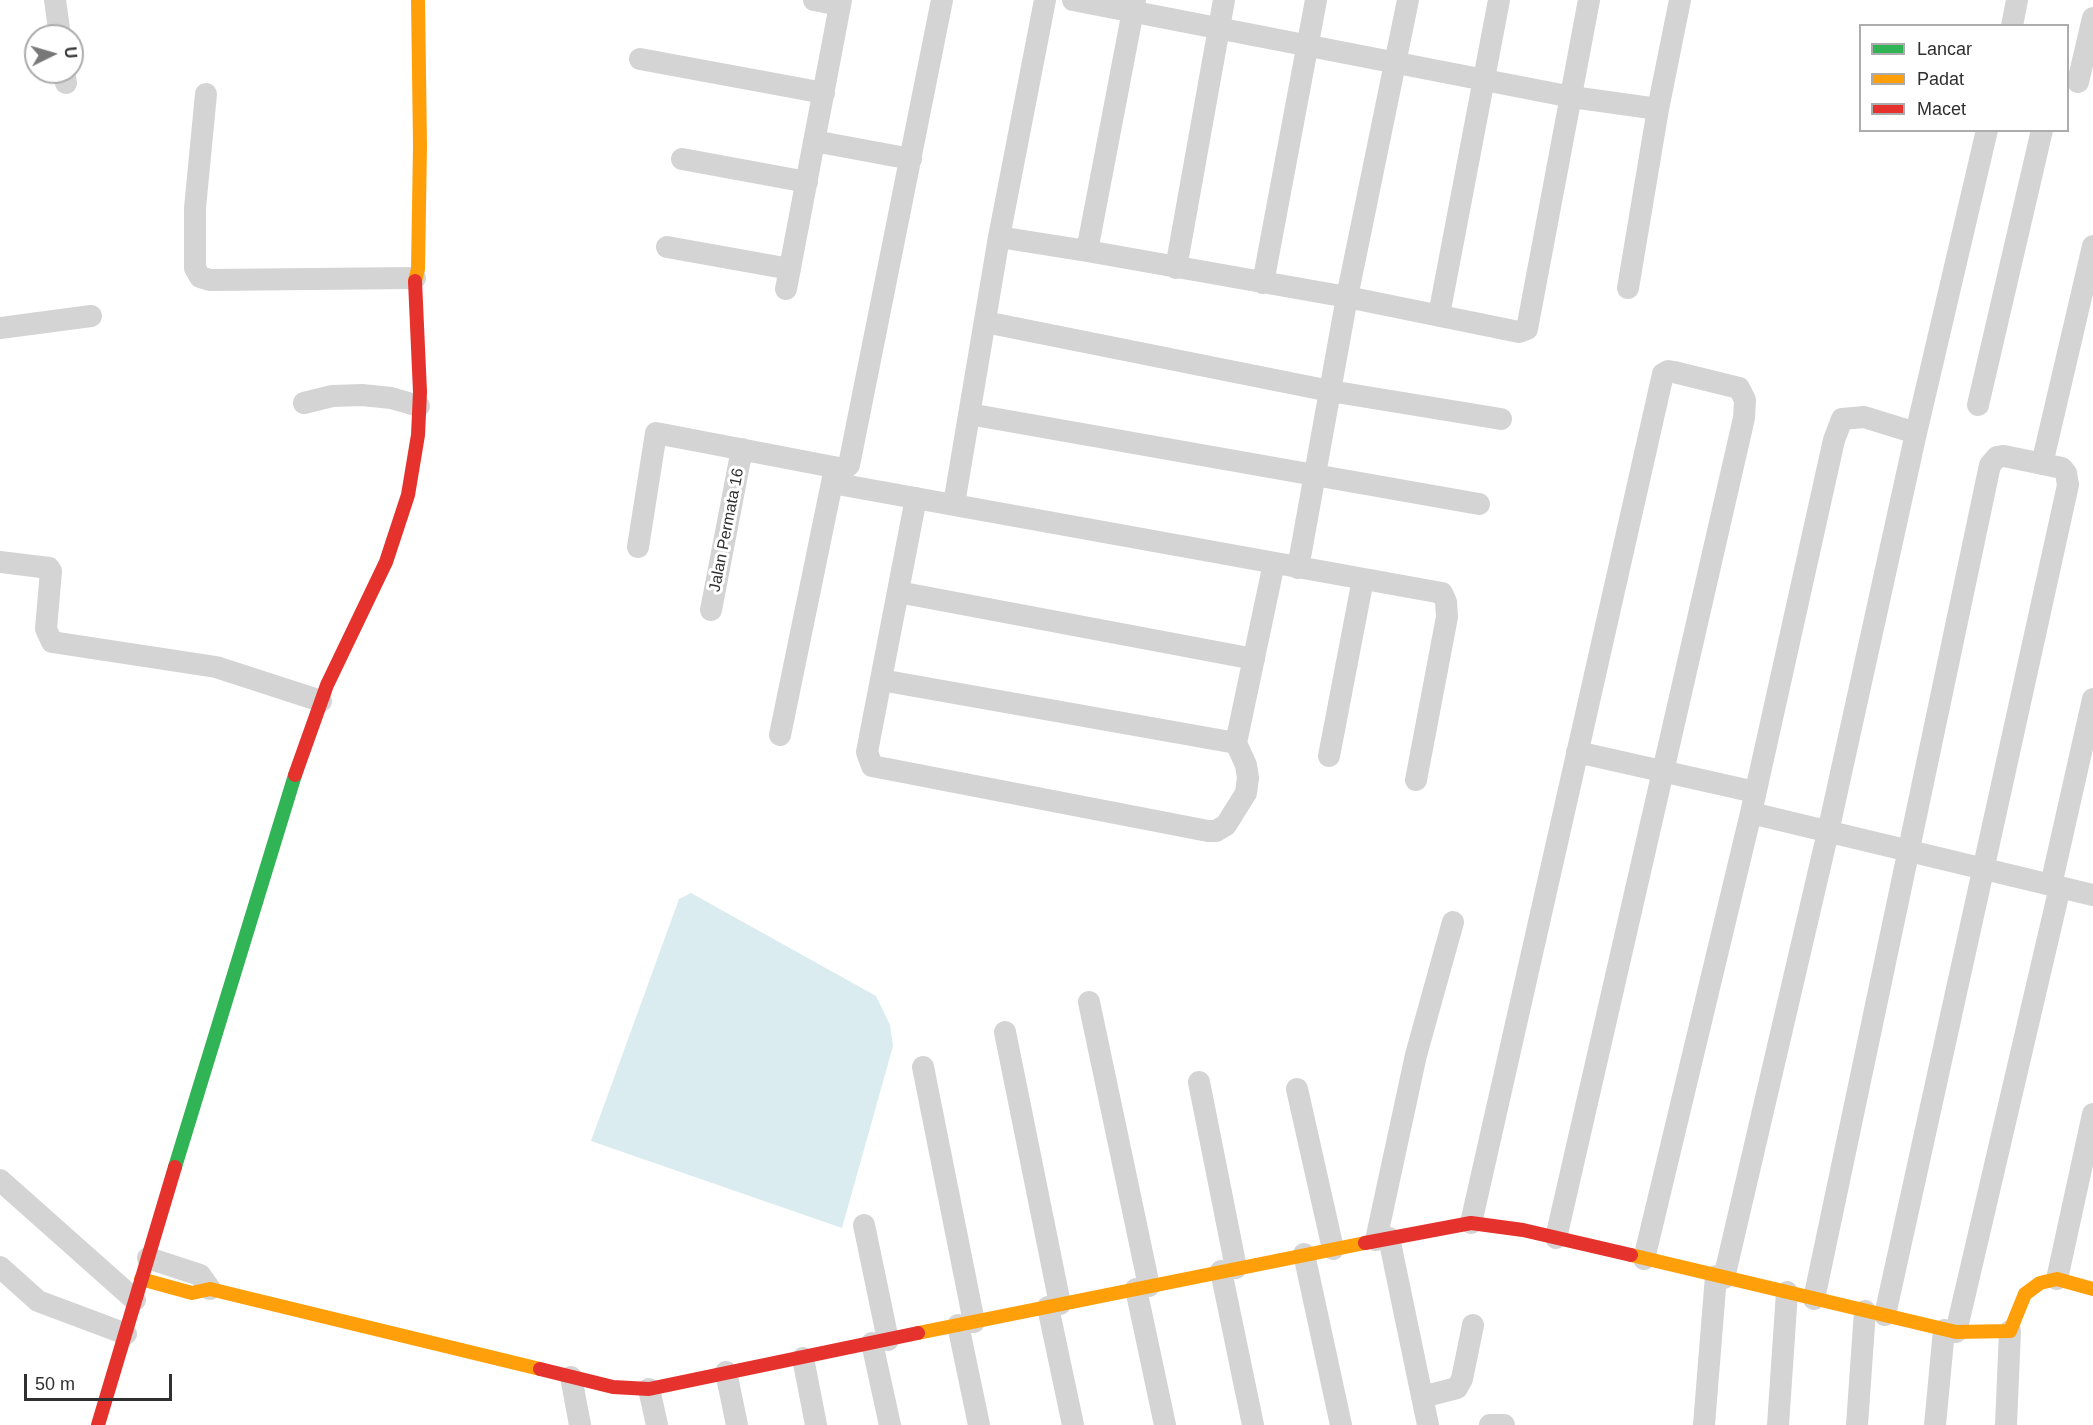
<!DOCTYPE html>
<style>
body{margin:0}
#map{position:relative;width:2093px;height:1425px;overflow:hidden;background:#fff;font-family:Helvetica,sans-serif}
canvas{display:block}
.legend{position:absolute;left:1859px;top:24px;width:210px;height:108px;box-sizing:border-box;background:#fff;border:2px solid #acacac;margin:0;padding:8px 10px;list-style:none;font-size:18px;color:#303030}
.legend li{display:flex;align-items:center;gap:12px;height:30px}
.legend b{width:30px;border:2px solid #acacac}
.north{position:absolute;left:24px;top:24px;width:60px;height:60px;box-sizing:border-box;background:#fff;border:2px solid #acacac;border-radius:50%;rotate:85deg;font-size:16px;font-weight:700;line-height:24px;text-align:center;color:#303030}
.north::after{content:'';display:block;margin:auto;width:21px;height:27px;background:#787878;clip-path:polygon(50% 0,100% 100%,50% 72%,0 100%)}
.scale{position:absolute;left:24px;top:1374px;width:148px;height:27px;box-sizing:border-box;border:3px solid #303030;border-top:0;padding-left:8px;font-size:18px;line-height:21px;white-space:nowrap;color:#303030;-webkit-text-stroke:4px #fff;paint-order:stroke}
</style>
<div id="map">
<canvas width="2093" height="1425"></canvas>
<ul class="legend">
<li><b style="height:8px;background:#30b455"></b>Lancar</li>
<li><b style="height:8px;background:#ff9f0a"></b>Padat</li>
<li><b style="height:8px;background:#e5322d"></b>Macet</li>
</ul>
<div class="north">U</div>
<div class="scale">50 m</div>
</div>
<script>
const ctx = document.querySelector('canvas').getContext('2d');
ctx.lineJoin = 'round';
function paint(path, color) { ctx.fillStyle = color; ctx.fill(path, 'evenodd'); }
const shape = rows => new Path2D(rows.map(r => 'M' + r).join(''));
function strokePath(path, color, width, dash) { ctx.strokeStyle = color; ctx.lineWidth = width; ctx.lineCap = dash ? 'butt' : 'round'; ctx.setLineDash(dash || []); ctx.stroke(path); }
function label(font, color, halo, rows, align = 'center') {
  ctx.font = font + ' Helvetica,sans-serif'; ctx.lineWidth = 6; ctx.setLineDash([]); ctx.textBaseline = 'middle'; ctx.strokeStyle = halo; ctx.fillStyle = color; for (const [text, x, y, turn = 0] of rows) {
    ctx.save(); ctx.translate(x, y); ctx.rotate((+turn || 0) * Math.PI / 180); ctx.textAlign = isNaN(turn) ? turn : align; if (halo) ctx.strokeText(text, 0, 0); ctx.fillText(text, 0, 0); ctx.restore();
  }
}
paint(shape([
 [691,893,876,996,890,1025,893,1046,842,1228,591,1141,679,899]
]), '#daecef');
strokePath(shape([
 [55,0,60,36],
 [814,0,840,5],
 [1073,0,1572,97,1658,109],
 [1135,0,1087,251,1347,297,1298,568],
 [1408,0,1347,297,1519,332,1527,329,1589,0],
 [2012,26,2017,0],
 [640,59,824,93],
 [64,72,66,83],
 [2078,82,2093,18],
 [206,94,195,208,195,268,200,277,210,280,415,278],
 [814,141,911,159],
 [682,159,807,182],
 [999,237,1087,251],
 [667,247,790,269],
 [1176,268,1224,0],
 [1263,283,1316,0],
 [1628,288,1658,109,1680,0],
 [786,289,841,0],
 [1439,315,1499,0],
 [985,322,1330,391,1501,419],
 [0,328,91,316],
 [304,403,332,396,362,395,391,398,419,406],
 [1978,405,2042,130],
 [969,414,1479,504],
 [1916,433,1987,130],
 [2042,464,2093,246],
 [832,483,1442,593,1446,602,1447,617,1416,780],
 [916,498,867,752,872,766,1208,831,1216,831,1226,825,1246,793,1248,778,1246,765,1236,743,1274,563],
 [954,504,999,237,1045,0],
 [638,547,656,433,844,469,849,465,942,0],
 [0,562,49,568,51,571,46,629,52,642,216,667,321,701],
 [898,592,1254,659],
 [711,610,742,449],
 [881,680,1236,743],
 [780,735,835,468],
 [1577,752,1755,792],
 [1329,756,1363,579],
 [1751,813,2093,895],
 [2051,885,2093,699],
 [1089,1002,1149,1286],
 [1005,1032,1060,1304],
 [923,1067,974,1322],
 [1199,1082,1236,1268],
 [1297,1089,1333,1249],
 [0,1180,135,1300],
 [1471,1223,1663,374,1668,371,1674,372,1739,388,1745,400,1744,418,1556,1238],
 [864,1225,888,1340],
 [1389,1238,1428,1425],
 [1376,1240,1416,1055,1453,922],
 [1304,1254,1341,1425],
 [148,1258,200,1275,210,1289],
 [1644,1259,1751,813,1834,440,1842,419,1864,417,1916,433,1828,832,1724,1278],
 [0,1267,38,1301,126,1334],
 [1221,1271,1253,1425],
 [2057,1279,2093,1114],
 [1136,1289,1165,1425],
 [1814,1299,1990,465,1997,457,2004,456,2062,468,2066,473,2068,485,1885,1315],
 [1048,1307,1073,1425],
 [958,1325,979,1425],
 [1956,1332,2060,887],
 [872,1343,890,1425],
 [803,1358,816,1425],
 [726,1372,737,1425],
 [571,1377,580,1425],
 [649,1389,657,1425],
 [1422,1397,1457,1388,1462,1379,1473,1325],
 [1490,1425,1504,1425],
 [1704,1425,1716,1276],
 [1778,1425,1787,1292],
 [1857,1425,1865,1311],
 [1935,1425,1944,1330],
 [2006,1425,2010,1331]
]), '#d4d4d4', 22);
strokePath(shape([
 [175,1167,295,775]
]), '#30b455', 14);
strokePath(shape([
 [415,281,418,269,420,145,418,0],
 [1631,1255,1956,1332,2010,1331,2025,1294,2040,1283,2057,1279,2093,1289],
 [141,1279,192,1293,210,1289,540,1369],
 [918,1333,1365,1243]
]), '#ff9f0a', 14);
strokePath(shape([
 [295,775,327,685,386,562,408,495,418,435,420,392,415,281],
 [1365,1243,1471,1223,1523,1230,1631,1255],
 [540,1369,613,1387,649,1389,918,1333],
 [98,1425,175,1167]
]), '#e5322d', 14);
label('16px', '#303030', '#fff', [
 ["Jalan Permata 16",727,530,-79]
]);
</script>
